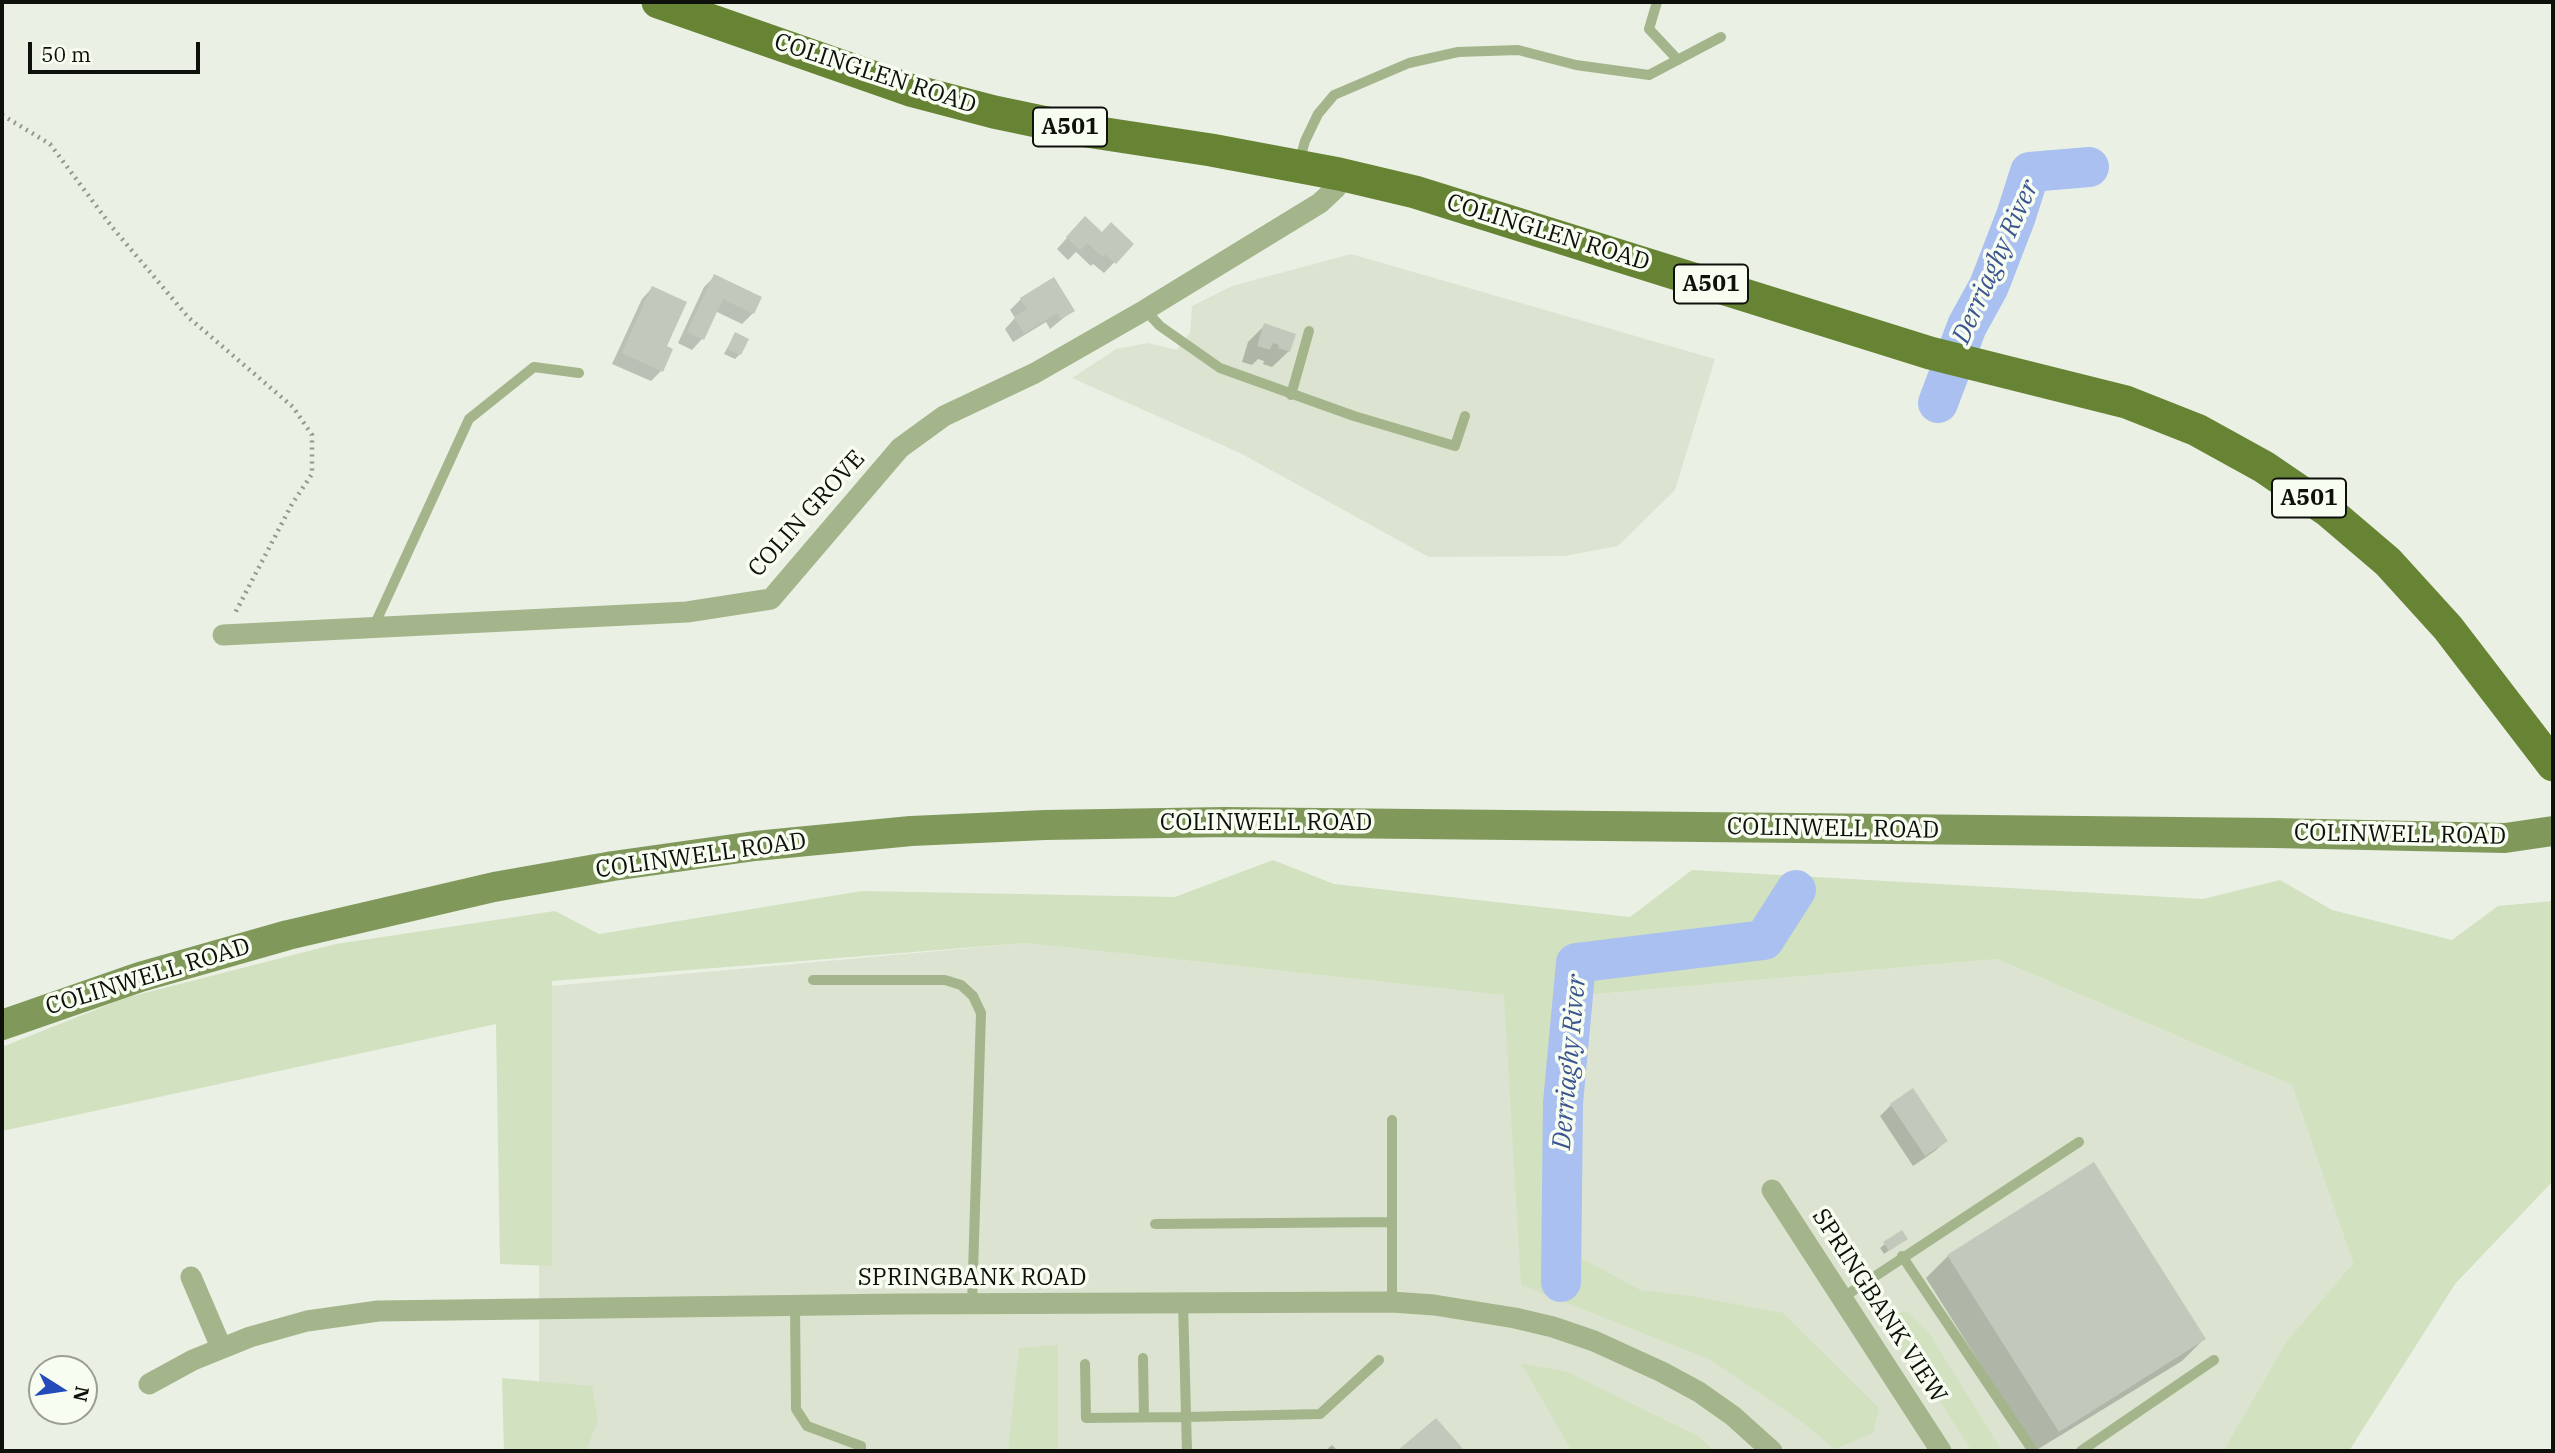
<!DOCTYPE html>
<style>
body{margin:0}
#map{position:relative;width:2555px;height:1453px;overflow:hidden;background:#eaf0e4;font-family:"IBM Plex Serif",serif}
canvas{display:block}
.frame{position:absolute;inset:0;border:4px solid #0e100c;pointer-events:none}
.north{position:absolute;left:28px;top:1355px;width:70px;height:70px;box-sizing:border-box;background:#f8fdf1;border:2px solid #9a9e95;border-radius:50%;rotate:102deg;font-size:19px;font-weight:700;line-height:28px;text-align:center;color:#0e100c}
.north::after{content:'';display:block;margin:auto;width:24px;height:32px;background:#234bba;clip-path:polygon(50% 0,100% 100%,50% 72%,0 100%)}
.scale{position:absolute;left:28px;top:42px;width:172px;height:32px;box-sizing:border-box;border:4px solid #0e100c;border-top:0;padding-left:9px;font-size:21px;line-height:24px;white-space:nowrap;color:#0e100c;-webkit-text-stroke:5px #f8fdf1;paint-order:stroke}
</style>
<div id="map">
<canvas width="2555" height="1453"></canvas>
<div class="frame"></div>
<div class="north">N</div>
<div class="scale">50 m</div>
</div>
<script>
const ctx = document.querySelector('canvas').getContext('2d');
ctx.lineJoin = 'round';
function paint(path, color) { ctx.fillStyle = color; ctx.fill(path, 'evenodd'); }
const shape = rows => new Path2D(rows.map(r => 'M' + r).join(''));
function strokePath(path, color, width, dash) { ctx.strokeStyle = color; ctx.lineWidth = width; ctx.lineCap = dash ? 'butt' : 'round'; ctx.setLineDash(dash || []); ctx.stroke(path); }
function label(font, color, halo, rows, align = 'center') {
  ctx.font = font + ' "IBM Plex Serif",serif'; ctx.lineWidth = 7; ctx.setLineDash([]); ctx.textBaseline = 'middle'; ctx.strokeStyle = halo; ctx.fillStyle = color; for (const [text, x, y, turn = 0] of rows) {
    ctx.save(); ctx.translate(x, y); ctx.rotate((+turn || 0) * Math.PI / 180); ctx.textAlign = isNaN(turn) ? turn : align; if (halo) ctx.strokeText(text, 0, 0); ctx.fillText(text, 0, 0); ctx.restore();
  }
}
paint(shape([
 [1351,254,1715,359,1675,490,1618,546,1564,556,1429,557,1240,453,1072,378,1116,349,1148,343,1177,350,1190,333,1192,306,1232,286],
 [1026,943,1505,995,1586,995,1997,959,2292,1085,2353,1263,2286,1342,2223,1451,539,1451,539,987]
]), '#dce4d1');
paint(shape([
 [1273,860,1334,884,1630,917,1692,870,2203,899,2280,880,2332,910,2452,940,2498,906,2553,901,2553,1181,2455,1284,2349,1451,2223,1451,2286,1342,2353,1263,2292,1085,1997,959,1586,995,1579,1257,1640,1290,1691,1296,1783,1313,1879,1408,1873,1433,1835,1449,1797,1418,1709,1359,1521,1285,1504,995,1026,943,552,981,552,1266,500,1264,496,1024,2,1131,2,1047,125,998,336,944,555,911,599,934,862,891,1175,897],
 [1907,1311,1929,1333,2002,1451,1972,1451,1928,1383,1895,1341,1894,1315],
 [1058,1345,1058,1451,1008,1451,1019,1348],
 [1521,1363,1567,1372,1698,1436,1714,1451,1572,1451],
 [502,1378,592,1386,598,1420,586,1451,504,1451]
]), '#d2e1bf');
paint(shape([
 [1075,229,1102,234,1132,244,1104,273,1093,264,1091,266,1076,252,1068,260,1057,249],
 [715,276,753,313,742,324,715,311,702,339,692,350,678,343,704,287],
 [652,288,665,347,661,371,651,381,612,364,642,299],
 [1021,299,1072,311,1050,329,1046,322,1013,342,1005,329,1015,318,1010,310],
 [1265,325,1289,351,1272,367,1263,364,1264,361,1258,359,1252,365,1242,362,1248,342],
 [735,334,740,354,735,359,724,354],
 [1891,1105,1946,1141,1935,1151,1913,1166,1880,1116],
 [1906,1239,1884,1254,1880,1248,1885,1244],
 [1948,1256,2204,1339,2182,1361,2035,1451,1926,1278],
 [1332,1445,1338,1451,1325,1451]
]), '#0003');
strokePath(shape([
 [1938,403,1967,326,1989,286,2016,216,2030,172,2089,167],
 [1561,1282,1563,1103,1576,963,1764,940,1796,890]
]), '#a9c0f0', 40);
paint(shape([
 [1085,216,1102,232,1111,222,1134,244,1116,264,1105,254,1103,257,1087,243,1080,250,1066,237],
 [714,274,762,297,754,314,723,299,704,340,687,332],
 [1054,277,1075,311,1061,319,1057,313,1024,333,1014,317,1027,309,1020,298],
 [652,286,687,302,667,346,673,349,663,372,622,353],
 [1264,323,1296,334,1290,352,1278,348,1279,345,1273,343,1270,350,1257,346],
 [735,332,749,339,741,355,727,349],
 [1913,1088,1948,1141,1925,1156,1890,1104],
 [2094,1162,2206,1339,2059,1432,1947,1255],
 [1902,1230,1908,1239,1889,1251,1883,1242],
 [1436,1418,1465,1451,1397,1451]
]), '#c3c8bc');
strokePath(shape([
 [2,115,50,144,112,227,188,317,293,407,312,435,312,474,292,504,234,615]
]), '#93978e', 4.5, [2, 5]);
strokePath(shape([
 [1657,2,1649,29,1678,60],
 [1299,163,1305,141,1318,114,1334,95,1409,63,1458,52,1518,50,1576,65,1649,75,1721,37],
 [1145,310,1160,326,1220,368,1354,416,1455,446,1465,416],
 [1291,395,1309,331],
 [374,626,469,419,534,367,579,373],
 [813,980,945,980,961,985,973,996,981,1013,972,1305],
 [1392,1120,1392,1302],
 [1155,1224,1391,1222],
 [1902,1256,2033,1451],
 [1842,1298,2079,1142],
 [1183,1302,1187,1451],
 [795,1305,796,1409,807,1426,861,1446,861,1451],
 [1143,1358,1144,1417],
 [1085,1364,1086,1418,1186,1417,1320,1414,1379,1360],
 [2081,1451,2214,1360]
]), '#a4b58c', 10);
strokePath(shape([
 [223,635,687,612,771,599,900,448,944,416,1035,373,1145,310,1320,203,1336,188,1339,174],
 [1772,1190,1941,1451],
 [191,1277,221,1347],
 [149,1384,193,1360,250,1337,307,1321,378,1311,899,1304,1392,1302,1434,1305,1515,1318,1553,1327,1594,1341,1662,1372,1699,1392,1733,1416,1772,1451]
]), '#a4b58c', 21);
strokePath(shape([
 [2,1025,140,977,288,935,494,887,613,866,755,846,911,831,1045,825,1225,822,2274,833,2505,838,2553,831]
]), '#80995b', 30);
strokePath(shape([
 [658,2,910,90,994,112,1080,130,1211,150,1339,174,1415,192,1930,353,2126,402,2197,430,2264,467,2327,510,2388,562,2448,628,2553,765]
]), '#678434', 33);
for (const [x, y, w] of [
 [1070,127,74],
 [1711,284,74],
 [2309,498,74]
]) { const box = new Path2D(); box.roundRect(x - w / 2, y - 19.5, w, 39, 5); ctx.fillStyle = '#f8fdf1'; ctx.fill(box); strokePath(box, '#0e100c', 2); }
label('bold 23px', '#0e100c', null, [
 ["A501",1070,127],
 ["A501",1711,284],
 ["A501",2309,498]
]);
label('24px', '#0e100c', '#f8fdf1', [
 ["COLINGLEN ROAD",875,74,18],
 ["COLINGLEN ROAD",1548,233,17],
 ["COLIN GROVE",807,514,-48],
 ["COLINWELL ROAD",1266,823],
 ["COLINWELL ROAD",1833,829,1],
 ["COLINWELL ROAD",2400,835,1],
 ["COLINWELL ROAD",701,856,-8],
 ["COLINWELL ROAD",148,977,-17],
 ["SPRINGBANK ROAD",972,1278],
 ["SPRINGBANK VIEW",1879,1306,57]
]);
label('italic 26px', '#3b5590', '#f8fdf1', [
 ["Derriaghy River",1996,262,-66],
 ["Derriaghy River",1570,1062,-85]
]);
</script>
